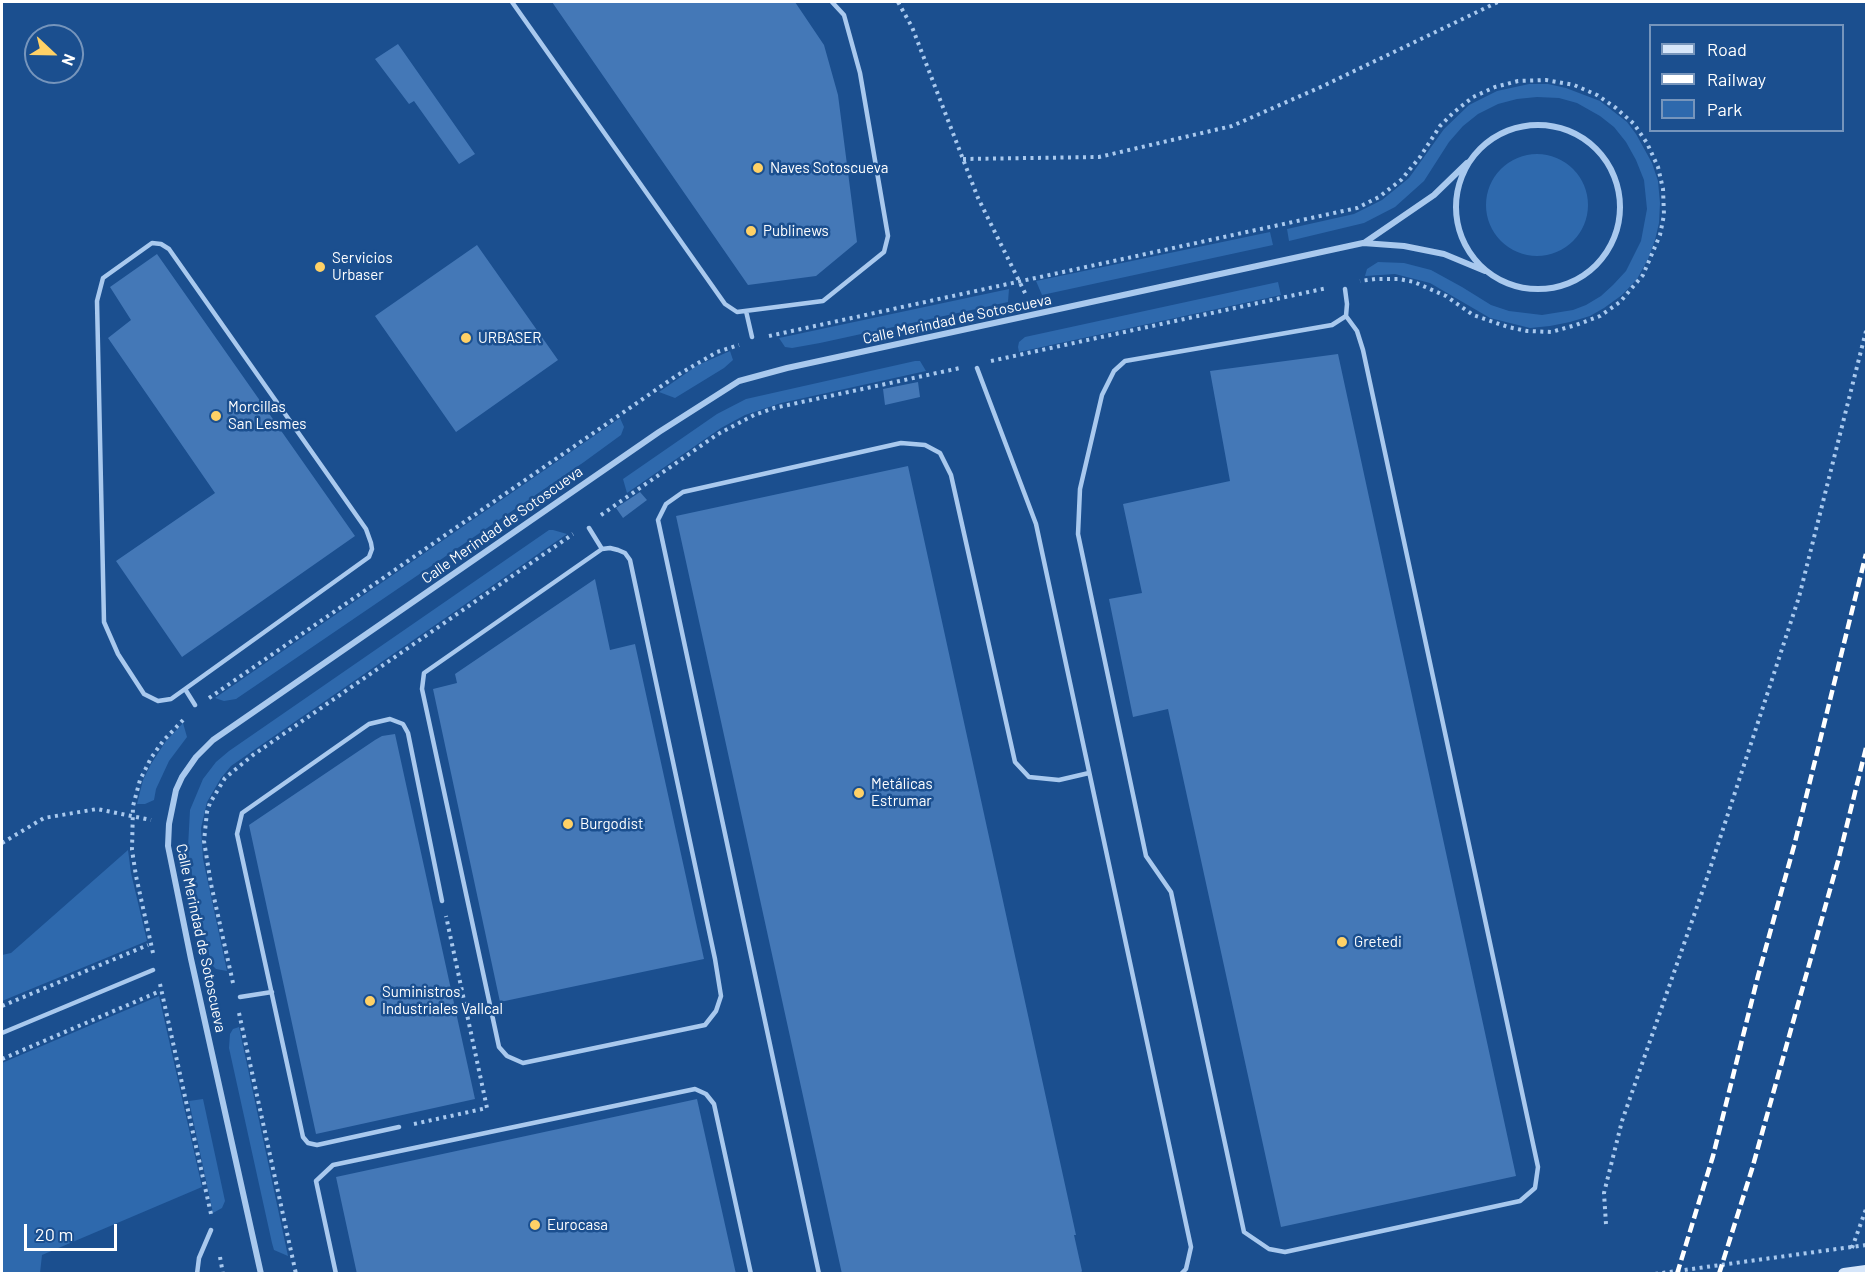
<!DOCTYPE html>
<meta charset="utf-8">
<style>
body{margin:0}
#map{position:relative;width:1868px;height:1275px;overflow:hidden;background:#1b4f8f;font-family:Barlow,sans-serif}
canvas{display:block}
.frame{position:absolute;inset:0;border:3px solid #fff;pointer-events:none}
.legend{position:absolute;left:1649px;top:24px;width:195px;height:108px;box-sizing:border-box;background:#1b4f8f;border:2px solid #7695bc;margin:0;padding:8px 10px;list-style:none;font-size:18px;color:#fff}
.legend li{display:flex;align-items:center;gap:12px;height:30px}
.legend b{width:30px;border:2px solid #7695bc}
.north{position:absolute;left:24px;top:24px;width:60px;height:60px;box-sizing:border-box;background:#1b4f8f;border:2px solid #7695bc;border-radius:50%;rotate:112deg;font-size:16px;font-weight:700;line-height:24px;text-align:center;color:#fff}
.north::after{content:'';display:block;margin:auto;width:21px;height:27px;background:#ffd166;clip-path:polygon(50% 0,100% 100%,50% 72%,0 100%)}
.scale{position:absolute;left:24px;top:1224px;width:93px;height:27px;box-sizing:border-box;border:3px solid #fff;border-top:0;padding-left:8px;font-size:18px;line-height:21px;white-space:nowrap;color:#fff;-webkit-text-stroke:4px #1b4f8f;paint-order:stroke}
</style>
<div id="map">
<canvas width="1868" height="1275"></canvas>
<div class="frame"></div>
<ul class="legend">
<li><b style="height:8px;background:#d6e6fa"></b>Road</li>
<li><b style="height:8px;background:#fff"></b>Railway</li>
<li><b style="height:16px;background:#2e69ad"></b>Park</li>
</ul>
<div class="north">N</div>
<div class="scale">20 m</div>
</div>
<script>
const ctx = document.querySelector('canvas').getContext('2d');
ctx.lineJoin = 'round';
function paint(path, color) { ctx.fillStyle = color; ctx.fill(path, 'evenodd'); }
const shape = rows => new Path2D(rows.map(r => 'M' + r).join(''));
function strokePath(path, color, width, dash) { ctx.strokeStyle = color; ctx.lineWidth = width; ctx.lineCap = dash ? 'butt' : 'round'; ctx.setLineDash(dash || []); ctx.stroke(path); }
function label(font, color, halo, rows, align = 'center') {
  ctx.font = font + ' Barlow,sans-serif'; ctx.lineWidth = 5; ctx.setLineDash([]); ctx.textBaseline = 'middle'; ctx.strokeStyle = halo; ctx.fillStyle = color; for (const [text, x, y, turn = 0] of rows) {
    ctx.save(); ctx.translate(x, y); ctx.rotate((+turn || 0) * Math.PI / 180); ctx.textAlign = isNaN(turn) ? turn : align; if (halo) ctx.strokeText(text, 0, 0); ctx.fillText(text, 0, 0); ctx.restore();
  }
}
paint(shape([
 [1529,84,1548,84,1566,88,1600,101,1627,122,1636,134,1652,163,1658,181,1660,203,1659,223,1655,240,1648,259,1637,279,1622,295,1604,308,1590,316,1570,322,1550,326,1530,328,1490,318,1430,283,1395,274,1365,276,1367,269,1378,262,1404,263,1431,270,1462,287,1491,305,1509,311,1542,315,1573,310,1586,305,1601,296,1613,285,1626,271,1641,241,1647,209,1644,180,1636,160,1626,142,1614,127,1600,116,1577,103,1559,98,1537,97,1517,99,1498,104,1478,114,1463,126,1449,142,1424,181,1395,207,1364,223,1289,241,1287,229,1354,214,1382,200,1409,178,1444,129,1469,105,1497,91],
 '1486 205a51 51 0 1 1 102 0a51 51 0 1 1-102 0Z',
 [1270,232,1273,245,1042,295,1036,281],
 [1278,282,1281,295,1019,352,1018,347,1019,342,1025,337],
 [1009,289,1008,302,820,343,792,348,785,347,779,338],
 [730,351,733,360,724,368,675,398,659,392,698,365],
 [915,361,920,361,926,371,781,403,745,415,721,428,627,493,623,479,717,414,746,399],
 [620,418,624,427,621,435,584,462,236,699,224,701,215,698],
 [549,530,553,530,567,534,264,743,231,766,221,778,207,802,201,828,203,859,227,971,216,969,212,965,209,954,189,860,188,847,190,810,203,779,216,762,229,751],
 [183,723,187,737,169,761,156,789,154,800,145,804,137,804,143,780,151,764,166,741],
 [128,850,131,873,147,941,2,1001,2,955,11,953],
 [159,996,202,1187,42,1255,40,1273,2,1273,2,1063],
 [239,1027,269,1167,288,1256,274,1250,272,1243,229,1048,230,1034,233,1029],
 [203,1099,225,1201,222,1208,213,1213,189,1101]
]), '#2e69ad');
paint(shape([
 [552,2,795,2,824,45,838,95,857,242,816,276,748,285],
 [398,44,475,154,459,164,414,101,409,104,375,59],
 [477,245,558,360,456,432,375,316],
 [157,254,355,536,182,657,116,561,215,493,108,338,131,320,110,287],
 [1338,354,1516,1176,1281,1227,1168,709,1133,717,1109,599,1142,593,1123,504,1230,481,1210,371],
 [918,382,920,397,885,405,883,389],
 [908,466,1076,1235,1074,1235,1082,1271,1080,1274,842,1274,676,516],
 [640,492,647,500,623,518,616,508],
 [595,579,610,650,635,644,704,959,500,1002,433,689,457,683,455,674],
 [395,734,475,1099,316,1134,249,825,375,740,382,736],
 [697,1099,736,1274,357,1274,336,1177]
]), '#4478b7');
strokePath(shape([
 [898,2,912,27,978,198,1027,297],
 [963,159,1099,157,1232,126,1323,86,1498,2],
 [769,336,1357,208,1379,197,1401,180,1420,157,1440,126,1453,113,1473,97,1495,87,1518,81,1546,80,1574,85,1597,95,1616,108,1634,124,1647,143,1658,167,1663,189,1664,215,1660,235,1643,275,1620,302,1600,316,1576,325,1551,332,1527,331,1508,327,1473,315,1446,296,1414,282,1399,279,1375,279,1360,281],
 [991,361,1327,288],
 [601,515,718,434,754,415,774,408,960,368],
 [209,698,676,376,717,352,739,345],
 [2,843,44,818,97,809,151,820],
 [153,953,136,876,132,850,133,806,140,780,151,758,163,741,185,718],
 [233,983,211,884,204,841,207,812,210,803,225,778,253,755,573,534],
 [160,984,211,1214],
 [2,1006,148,945],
 [239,1013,296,1274],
 [2,1059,158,992],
 [414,1124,487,1108,446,916],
 [1606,1224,1604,1193,1622,1121,1706,881,1799,597,1866,331],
 [1852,1248,1866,1209],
 [220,1257,223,1274],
 [1655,1274,1866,1245]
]), '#a9c9ee', 4, [3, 4.5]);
strokePath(shape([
 [512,2,725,304,737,312,823,301,884,252,888,236,860,73,844,15,832,2],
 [1345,289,1347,304,1346,316,1332,325,1125,361,1114,371,1102,395,1080,489,1078,534,1146,856,1171,892,1244,1232,1269,1249,1285,1252,1520,1201,1535,1188,1538,1167,1363,350,1357,331,1346,316],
 [746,311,752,337],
 [977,368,1036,524,1191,1247,1186,1269,1181,1274],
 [589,528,602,549,424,673,422,689,499,1047,507,1056,523,1063,705,1025,716,1011,721,996,715,959,630,560,625,553,618,550,610,548,602,549],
 [185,689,171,699,158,701,144,694,118,654,104,622,97,301,103,278,152,243,161,244,169,249,366,529,371,543,372,549,369,557,185,689,195,705],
 [240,997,272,992],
 [2,1033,153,970],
 [399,1127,317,1145,308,1143,303,1137,237,834,242,813,369,724,390,719,403,724,408,733,442,901],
 [197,1274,199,1258,211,1230],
 [336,1274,316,1181,333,1165,695,1089,706,1094,714,1104,751,1274],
 [819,1274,658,520,666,504,683,492,901,443,925,445,940,453,951,475,1015,762,1029,777,1059,780,1089,773]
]), '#a9c9ee', 4.5);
strokePath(shape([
 '1456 207a82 82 0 1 1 164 0a82 82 0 1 1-164 0Z',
 [1364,243,1434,195,1467,163],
 [261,1274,191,959,168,846,169,824,176,790,182,777,196,757,213,740,659,432,739,381,787,368,1363,243,1404,246,1444,254,1485,271]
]), '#a9c9ee', 6);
strokePath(shape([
 [1844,1274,1866,1271]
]), '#d6e6fa', 12);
strokePath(shape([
 [1677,1274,1713,1156,1758,976,1794,846,1866,554],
 [1719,1274,1752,1169,1838,861,1866,748]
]), '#fff', 4.5, [10, 4.5]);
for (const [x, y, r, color] of [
 [758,168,6,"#ffd166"],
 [751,231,6,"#ffd166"],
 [320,267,6,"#ffd166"],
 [466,338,6,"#ffd166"],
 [216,416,6,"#ffd166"],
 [859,793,6,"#ffd166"],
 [568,824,6,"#ffd166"],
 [1342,942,6,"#ffd166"],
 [370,1001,6,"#ffd166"],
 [535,1225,6,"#ffd166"]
]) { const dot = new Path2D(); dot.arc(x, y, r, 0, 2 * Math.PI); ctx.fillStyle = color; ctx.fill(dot); strokePath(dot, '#1b4f8f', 2); }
label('15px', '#fff', '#1b4f8f', [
 ["Naves Sotoscueva",770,168],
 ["Publinews",763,231],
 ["Servicios",332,258],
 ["Urbaser",332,275],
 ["URBASER",478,338],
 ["Morcillas",228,407],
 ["San Lesmes",228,424],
 ["Metálicas",871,784],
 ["Estrumar",871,801],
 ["Burgodist",580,824],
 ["Gretedi",1354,942],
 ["Suministros",382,992],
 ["Industriales Vallcal",382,1009],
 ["Eurocasa",547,1225]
], 'left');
label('15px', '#fff', '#1b4f8f', [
 ["Calle Merindad de Sotoscueva",957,319,-12],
 ["Calle Merindad de Sotoscueva",502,525,-35],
 ["Calle Merindad de Sotoscueva",201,938,78]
]);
</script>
